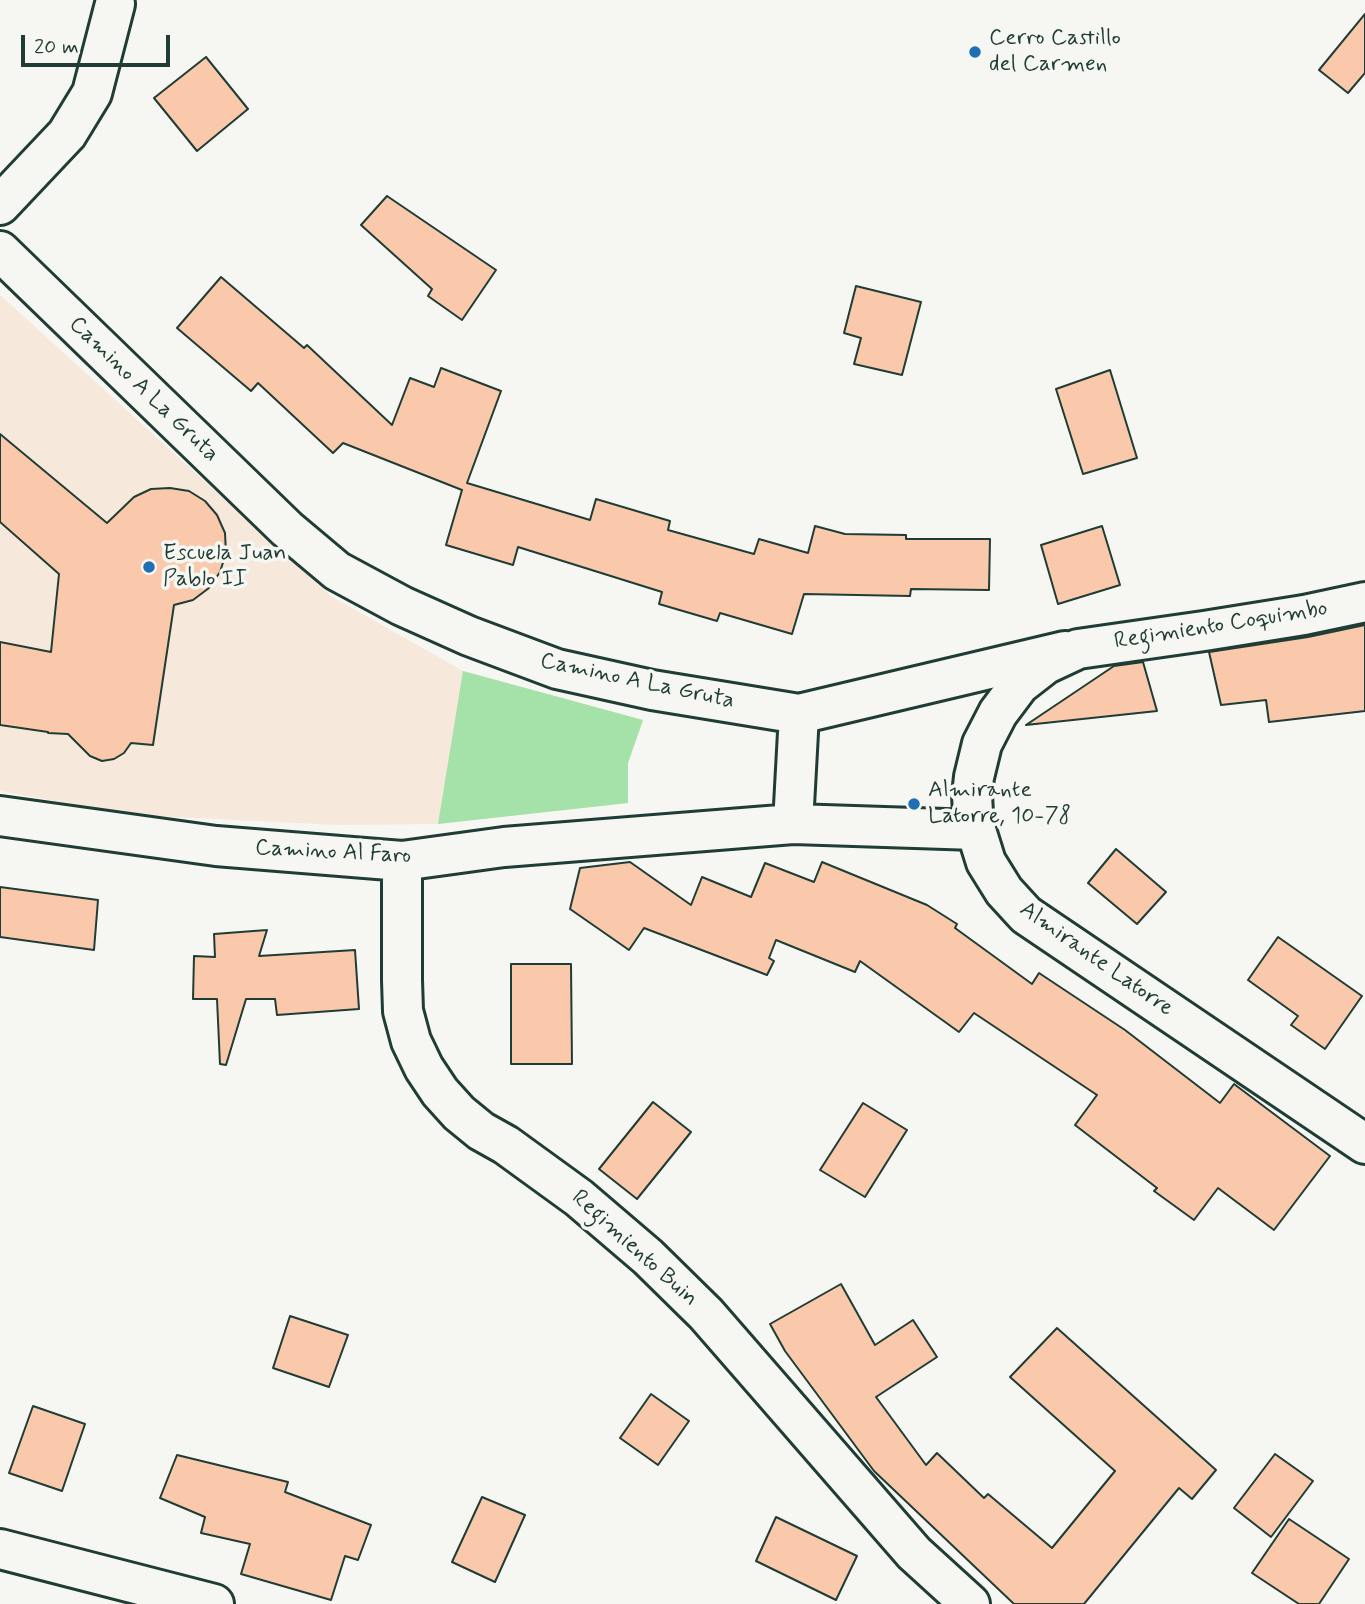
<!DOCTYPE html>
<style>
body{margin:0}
#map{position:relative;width:1365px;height:1604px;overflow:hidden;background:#f6f6f2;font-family:Mynerve,sans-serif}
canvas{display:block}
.scale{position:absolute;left:21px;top:35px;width:149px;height:32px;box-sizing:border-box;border:4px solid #1f3d34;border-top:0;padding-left:9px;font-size:21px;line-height:24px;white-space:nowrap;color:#1f3d34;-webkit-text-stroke:5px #f6f6f2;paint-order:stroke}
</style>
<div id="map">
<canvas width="1365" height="1604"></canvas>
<div class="scale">20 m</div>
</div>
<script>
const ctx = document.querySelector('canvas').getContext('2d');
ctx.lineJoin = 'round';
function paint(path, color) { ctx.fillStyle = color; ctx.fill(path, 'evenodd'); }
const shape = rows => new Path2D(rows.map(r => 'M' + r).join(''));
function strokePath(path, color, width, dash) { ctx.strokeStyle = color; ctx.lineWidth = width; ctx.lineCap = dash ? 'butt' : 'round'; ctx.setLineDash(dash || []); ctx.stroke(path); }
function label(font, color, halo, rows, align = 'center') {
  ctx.font = font + ' Mynerve,sans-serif'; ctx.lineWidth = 7; ctx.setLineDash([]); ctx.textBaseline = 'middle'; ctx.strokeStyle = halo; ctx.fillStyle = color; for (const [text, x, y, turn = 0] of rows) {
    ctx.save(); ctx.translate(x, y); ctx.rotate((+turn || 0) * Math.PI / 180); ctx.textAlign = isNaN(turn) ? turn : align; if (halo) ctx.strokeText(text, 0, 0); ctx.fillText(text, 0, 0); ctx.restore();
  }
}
paint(shape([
 [0,295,331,596,463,671,643,720,628,763,628,803,438,824,338,825,133,815,0,791]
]), '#f7e8dc');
paint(shape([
 [463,671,643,720,628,763,628,803,438,824]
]), '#a4e2a9');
const building = shape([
 [1365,14,1365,73,1348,93,1319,70,1365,14],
 [206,57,248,109,197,151,154,98,206,57],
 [387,196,496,270,462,320,428,296,432,289,361,225,387,196],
 [221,277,304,348,307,345,392,425,410,378,434,387,441,368,501,391,467,483,590,520,596,499,670,521,668,530,754,554,759,539,808,553,815,526,845,534,906,535,906,539,990,539,989,590,911,589,910,596,804,594,792,634,720,613,717,621,659,604,662,592,518,547,513,565,446,545,462,490,343,443,333,453,258,383,251,391,177,328,221,277],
 [856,286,921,302,902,375,854,364,861,338,844,333,856,286],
 [1110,370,1137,458,1083,474,1056,389,1110,370],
 [0,434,107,523,134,497,151,489,170,488,189,491,205,501,217,515,225,533,226,553,220,572,209,588,193,600,174,605,153,745,131,743,124,753,114,759,102,761,90,756,68,734,48,733,48,732,0,725,0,642,51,652,59,574,0,522,0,434],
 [1102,526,1120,585,1058,604,1041,545,1102,526],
 [1365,625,1365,711,1269,722,1266,700,1221,705,1209,652,1308,637,1365,625],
 [1143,662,1157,711,1026,725,1114,666,1143,662],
 [1116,849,1166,892,1137,924,1088,883,1116,849],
 [630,862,691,905,702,877,751,897,765,863,814,882,822,862,927,905,957,924,955,928,1032,984,1039,973,1125,1030,1220,1103,1234,1084,1330,1156,1274,1230,1218,1188,1194,1220,1154,1191,1157,1188,1075,1125,1097,1095,974,1013,959,1032,860,961,855,972,776,940,769,958,774,961,767,975,644,928,629,950,570,909,580,868,630,862],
 [0,887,98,900,94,950,0,937,0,887],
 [267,930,259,956,355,950,359,1009,277,1015,275,999,246,999,226,1065,220,1064,217,999,193,999,194,956,215,957,214,934,267,930],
 [1278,937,1362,996,1325,1049,1291,1025,1298,1016,1248,980,1278,937],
 [511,964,571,964,572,1064,511,1064,511,964],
 [653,1102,691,1132,637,1199,599,1169,653,1102],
 [863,1103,907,1130,865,1197,820,1170,863,1103],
 [841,1284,875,1345,913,1320,937,1357,876,1397,926,1465,937,1453,984,1498,988,1494,1052,1548,1115,1471,1010,1377,1057,1328,1216,1470,1192,1499,1179,1488,1084,1604,1014,1604,874,1471,785,1351,770,1324,841,1284],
 [290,1316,348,1335,329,1387,273,1368,290,1316],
 [651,1394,689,1421,658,1465,620,1438,651,1394],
 [33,1406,85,1424,62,1491,9,1473,33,1406],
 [1275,1454,1313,1481,1271,1537,1234,1508,1275,1454],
 [177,1455,288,1482,285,1492,371,1525,358,1560,345,1556,331,1600,241,1574,250,1544,201,1533,205,1517,160,1498,177,1455],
 [482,1497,525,1515,495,1582,452,1562,482,1497],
 [776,1517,857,1556,836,1600,756,1561,776,1517],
 [1289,1519,1349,1559,1319,1604,1299,1604,1252,1573,1289,1519]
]);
paint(building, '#fac8aa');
strokePath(building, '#1f3d34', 2);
const minor = shape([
 [0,205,67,134,92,93,115,4],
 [0,251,287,529,337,571,402,606,469,636,557,669,652,690,799,714,1065,651],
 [0,816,216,846,402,861,504,847,793,824,976,830],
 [793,824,799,714],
 [402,861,402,980,403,1011,411,1041,424,1068,440,1092,459,1113,481,1131,506,1145,579,1198,648,1257,706,1314,914,1553,970,1604],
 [0,1549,214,1604]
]);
const secondary = shape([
 [1365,602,1304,615,1204,631,1078,649,1046,664,1019,685,998,713,982,744,974,777,972,795,973,813,976,830,986,862,1004,891,1026,915,1365,1144]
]);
strokePath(minor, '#1f3d34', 44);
strokePath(secondary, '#1f3d34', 44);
strokePath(minor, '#f6f6f2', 38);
strokePath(secondary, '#f6f6f2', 38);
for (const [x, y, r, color] of [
 [975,52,7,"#1f6fb2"],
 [149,567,7,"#1f6fb2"],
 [914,804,7,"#1f6fb2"]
]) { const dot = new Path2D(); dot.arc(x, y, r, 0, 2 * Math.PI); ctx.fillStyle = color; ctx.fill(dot); strokePath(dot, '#f6f6f2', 2.5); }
label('23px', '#1f3d34', '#f6f6f2', [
 ["Cerro Castillo",989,39],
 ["del Carmen",989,65],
 ["Escuela Juan",163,554],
 ["Pablo II",163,580],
 ["Almirante",928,791],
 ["Latorre, 10-78",928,817]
], 'left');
label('23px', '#1f3d34', '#f6f6f2', [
 ["Camino A La Gruta",143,390,44],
 ["Regimiento Coquimbo",1221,626,-9],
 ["Camino A La Gruta",637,682,12],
 ["Camino Al Faro",333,853,3],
 ["Almirante Latorre",1096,960,35],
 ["Regimiento Buin",634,1249,42]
]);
</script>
